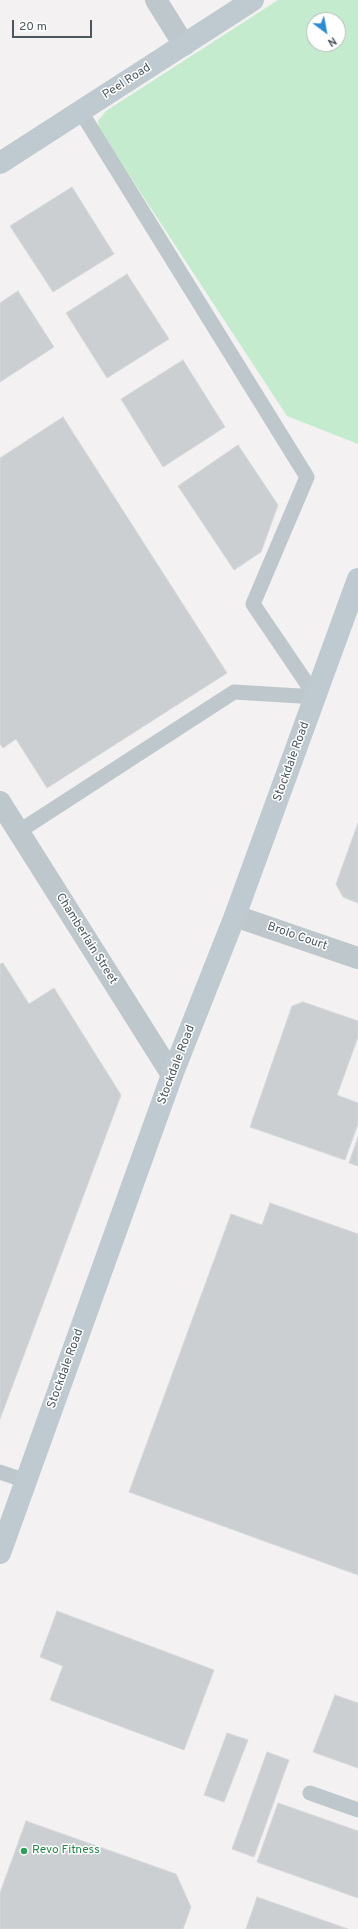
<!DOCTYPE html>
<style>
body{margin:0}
#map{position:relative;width:358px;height:1929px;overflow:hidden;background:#f3f1f1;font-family:Overpass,sans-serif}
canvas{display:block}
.north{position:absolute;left:306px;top:12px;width:40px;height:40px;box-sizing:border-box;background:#fff;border:1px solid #b7bcbe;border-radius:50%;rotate:148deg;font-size:11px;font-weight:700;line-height:16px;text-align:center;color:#4b575d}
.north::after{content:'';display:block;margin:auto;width:14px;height:18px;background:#2c8ed2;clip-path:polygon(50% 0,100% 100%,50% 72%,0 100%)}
.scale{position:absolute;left:12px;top:20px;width:80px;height:18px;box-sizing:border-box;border:2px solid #4b575d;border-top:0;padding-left:5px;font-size:12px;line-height:14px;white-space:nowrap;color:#4b575d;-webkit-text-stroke:3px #fff;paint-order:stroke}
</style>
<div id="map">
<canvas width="358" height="1929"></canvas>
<div class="north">N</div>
<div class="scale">20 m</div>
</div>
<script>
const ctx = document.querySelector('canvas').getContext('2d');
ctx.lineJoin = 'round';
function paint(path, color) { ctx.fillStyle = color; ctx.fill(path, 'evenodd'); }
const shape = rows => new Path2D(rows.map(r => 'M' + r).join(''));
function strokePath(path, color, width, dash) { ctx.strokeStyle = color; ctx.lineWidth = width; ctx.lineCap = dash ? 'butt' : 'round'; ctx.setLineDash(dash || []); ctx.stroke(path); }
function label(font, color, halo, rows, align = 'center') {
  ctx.font = font + ' Overpass,sans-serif'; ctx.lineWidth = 3; ctx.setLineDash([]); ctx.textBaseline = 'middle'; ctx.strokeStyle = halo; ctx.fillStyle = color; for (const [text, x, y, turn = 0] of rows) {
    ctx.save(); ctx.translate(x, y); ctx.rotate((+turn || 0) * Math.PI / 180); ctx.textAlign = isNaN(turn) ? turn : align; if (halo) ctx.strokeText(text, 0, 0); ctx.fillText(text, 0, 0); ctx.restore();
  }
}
paint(shape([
 [278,0,358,0,358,444,287,416,99,129,98,121,106,111],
 [314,20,338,20,338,44,314,44]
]), '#c5ebce');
const building = shape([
 [72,187,114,254,53,292,10,226,72,187],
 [127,274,169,339,107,378,66,313,127,274],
 [18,291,54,347,0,382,0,303,18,291],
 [183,360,225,427,163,467,121,399,183,360],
 [63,417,227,673,47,788,16,739,3,748,0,744,0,458,63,417],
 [238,445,278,505,261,552,234,570,178,486,238,445],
 [358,823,358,903,343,897,336,884,358,823],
 [3,963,29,1004,54,988,121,1095,0,1419,0,964,3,963],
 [303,1002,358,1021,358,1037,337,1095,358,1103,358,1124,345,1160,250,1127,292,1006,303,1002],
 [358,1137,358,1166,349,1163,358,1137],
 [270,1203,358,1234,358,1575,129,1492,231,1214,262,1225,270,1203],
 [57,1611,214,1670,184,1750,50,1700,63,1666,40,1657,57,1611],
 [335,1695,358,1703,358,1768,313,1752,335,1695],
 [227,1733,248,1740,224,1802,204,1795,227,1733],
 [267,1752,289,1760,254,1857,232,1849,267,1752],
 [278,1803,358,1831,358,1898,257,1862,278,1803],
 [26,1821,176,1874,191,1907,183,1929,0,1929,0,1893,26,1821],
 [257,1897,348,1929,246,1929,257,1897]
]);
paint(building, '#cbcfd2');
strokePath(building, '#d6d8db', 1);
strokePath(shape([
 [81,112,307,477,253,604,316,697],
 [18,832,234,692,316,697],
 [0,1472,26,1481],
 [310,1793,358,1810]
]), '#bec7cc', 15);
strokePath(shape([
 [156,0,184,45],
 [0,802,172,1075],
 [235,916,358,958]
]), '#bec7cc', 22);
strokePath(shape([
 [0,163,253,0],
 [0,1553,172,1075,235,916,358,579]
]), '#bfcad0', 22);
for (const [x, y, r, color] of [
 [24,1851,4,"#2e9e5b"]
]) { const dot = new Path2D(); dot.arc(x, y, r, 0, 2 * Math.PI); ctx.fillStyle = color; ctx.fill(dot); strokePath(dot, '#fff', 1.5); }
label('12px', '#4b575d', '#fff', [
 ["Peel Road",127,82,-33],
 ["Stockdale Road",292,762,-70],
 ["Brolo Court",297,937,19],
 ["Chamberlain Street",86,939,58],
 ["Stockdale Road",177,1065,-69],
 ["Stockdale Road",66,1369,-70]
]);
label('12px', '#27864d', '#fff', [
 ["Revo Fitness",32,1851]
], 'left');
</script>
